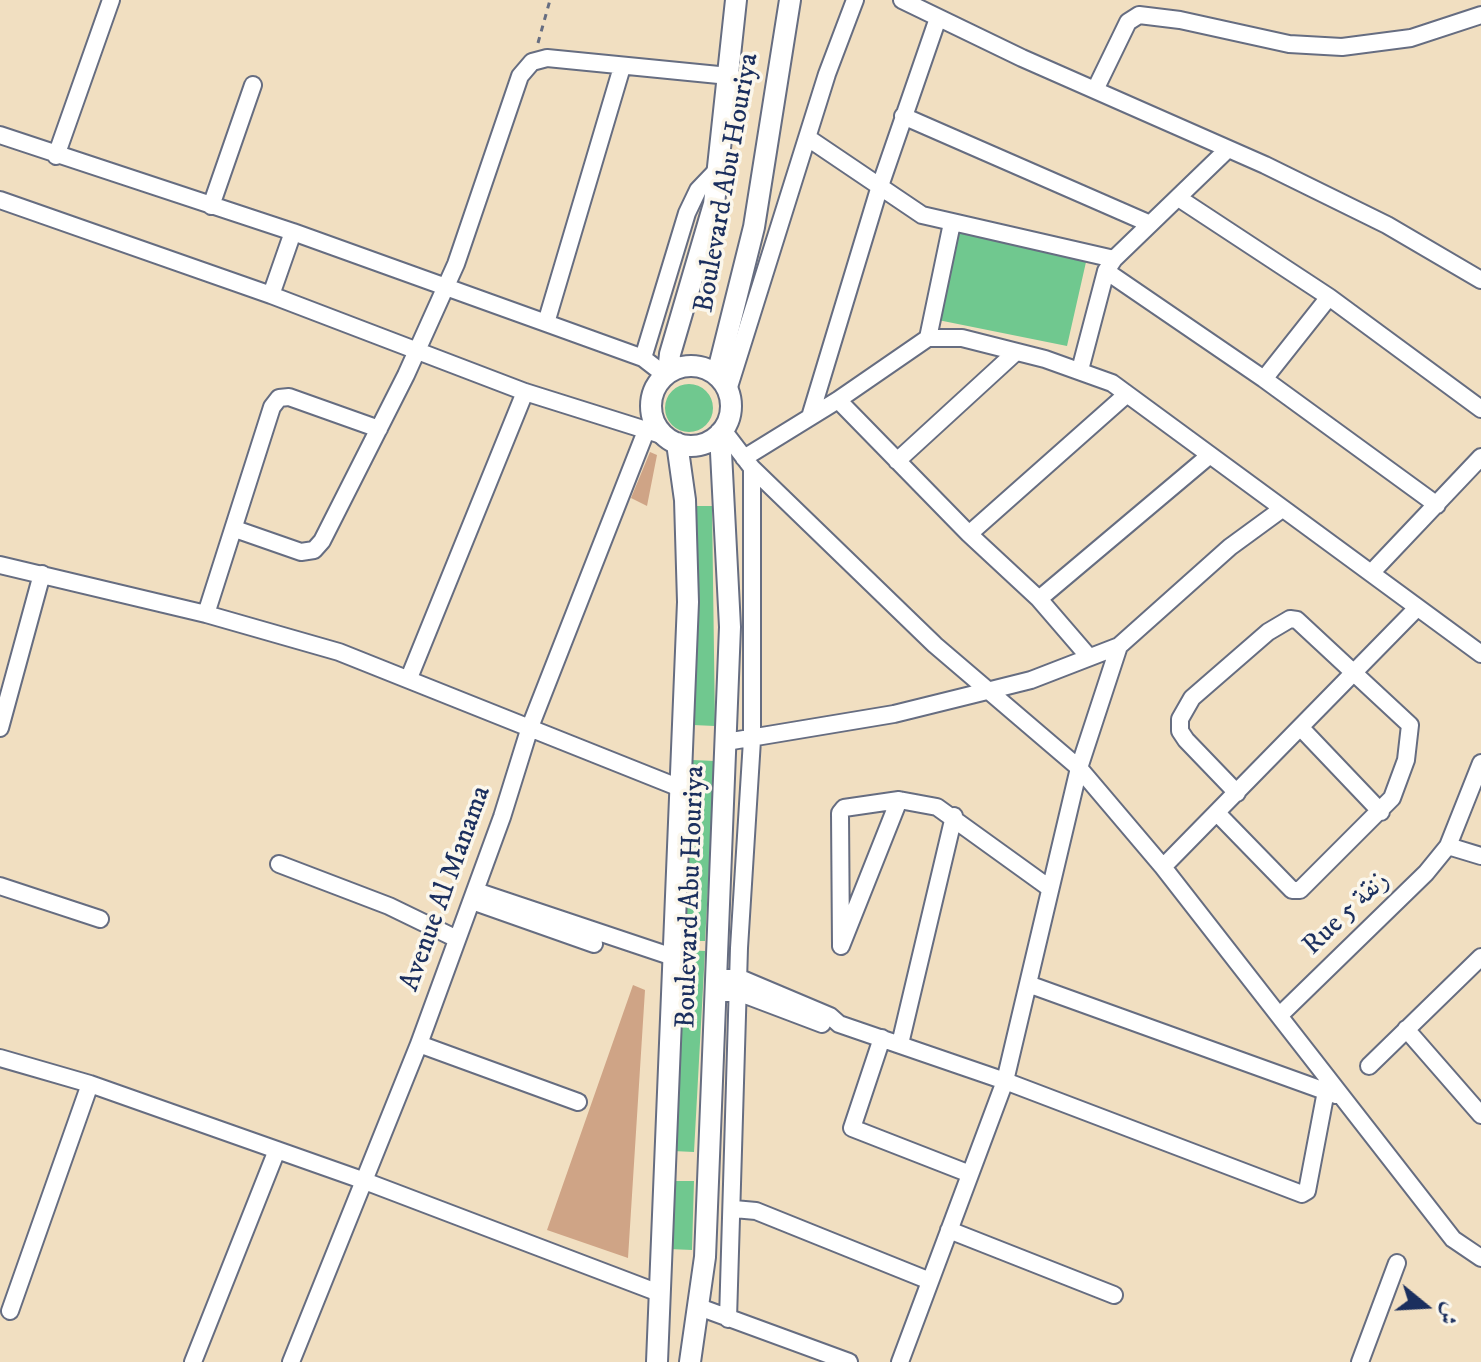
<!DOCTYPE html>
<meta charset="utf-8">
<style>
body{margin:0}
#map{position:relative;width:1481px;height:1362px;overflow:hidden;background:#f1dfc1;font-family:"IM FELL DW Pica",Amiri,serif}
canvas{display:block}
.north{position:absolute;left:1385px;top:1266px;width:80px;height:80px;-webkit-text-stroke:6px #fbf7ec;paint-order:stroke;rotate:108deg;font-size:22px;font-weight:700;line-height:32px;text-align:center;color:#1b2f5e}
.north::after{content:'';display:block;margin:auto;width:28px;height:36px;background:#1b2f5e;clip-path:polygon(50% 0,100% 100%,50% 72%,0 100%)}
</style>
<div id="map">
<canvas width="1481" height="1362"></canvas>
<div class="north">ش</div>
</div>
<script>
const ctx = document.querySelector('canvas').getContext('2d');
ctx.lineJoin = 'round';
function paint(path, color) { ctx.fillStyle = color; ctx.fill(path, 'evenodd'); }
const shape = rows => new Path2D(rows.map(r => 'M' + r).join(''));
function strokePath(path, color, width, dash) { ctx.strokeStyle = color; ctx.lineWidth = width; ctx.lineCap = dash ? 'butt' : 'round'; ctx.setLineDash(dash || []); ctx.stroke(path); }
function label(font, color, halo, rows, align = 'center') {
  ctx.font = font + ' "IM FELL DW Pica",Amiri,serif'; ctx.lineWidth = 7; ctx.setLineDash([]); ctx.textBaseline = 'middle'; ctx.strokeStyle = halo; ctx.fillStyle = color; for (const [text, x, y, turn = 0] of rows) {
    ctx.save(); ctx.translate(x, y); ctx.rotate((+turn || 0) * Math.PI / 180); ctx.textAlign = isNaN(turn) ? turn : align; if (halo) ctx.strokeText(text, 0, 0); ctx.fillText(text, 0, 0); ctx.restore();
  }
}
paint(shape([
 [956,230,1086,262,1067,346,938,320],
 '665 408a24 24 0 1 1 48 0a24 24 0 1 1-48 0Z',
 [694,506,712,506,715,726,693,725],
 [692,760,715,761,705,941,683,941],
 [683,950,705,951,694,1152,673,1151],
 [672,1181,694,1181,692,1250,669,1249]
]), '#70c88f');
paint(shape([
 [650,452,657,455,647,506,631,498],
 [633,985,645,990,628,1258,547,1230]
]), '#cfa486');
const minor = shape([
 [902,0,1022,58,1265,165,1387,225,1481,280],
 [1095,90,1128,22,1139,15,1180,20,1289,44,1342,47,1411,38,1481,15],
 [903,116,1148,223],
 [0,135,293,232,546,323,643,358,665,375],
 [808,138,922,215,1114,259],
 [56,156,111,0],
 [1180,199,1329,297,1481,409],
 [0,200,271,295,525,392,665,436],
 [211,206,253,85],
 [1106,271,1264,379,1437,505],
 [271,295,293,232],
 [546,323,622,67],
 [928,338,952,223],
 [643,358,687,213,698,190,720,167],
 [1080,370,1106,271,1114,259,1228,149],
 [1264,379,1329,297],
 [728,390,827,74,855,0],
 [838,400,969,534,1039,599,1089,657],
 [810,417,879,189,938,18],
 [723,430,752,468,935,645,1079,768,1163,867,1453,1239,1481,1258],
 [744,458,838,400,928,338,962,338,1045,359,1112,383,1481,654],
 [897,461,1016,352],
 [235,529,301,552,314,550,322,541,406,375,456,264,520,76,532,62,547,58,729,76],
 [969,534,1127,394],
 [0,565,206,614,339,652,680,788],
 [1372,572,1481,457],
 [1039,599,1210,455],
 [206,614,272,407,279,398,289,397,379,429],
 [409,678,525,392],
 [0,728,42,574],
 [1301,728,1381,812],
 [726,742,894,714,987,691,1031,680,1119,646],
 [1218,814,1292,890,1300,890,1392,798,1406,760,1410,725,1297,620,1290,619,1268,632,1192,698,1180,719,1180,731,1186,740,1237,793],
 [1448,846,1481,856],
 [279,864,389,906,457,939],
 [1163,867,1416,609],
 [0,886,100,919],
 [476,891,673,957],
 [472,901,594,944],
 [841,946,840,813,844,808,899,800,937,807,1048,887],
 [841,946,899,800],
 [715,978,740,978,830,1016,839,1024,1005,1081,1302,1194,1307,1191,1326,1091],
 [1028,984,1336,1095],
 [715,993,740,993,822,1024],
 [1279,1016,1426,873,1448,846,1481,763],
 [1406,1029,1481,1115],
 [882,1038,852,1128,970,1174],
 [419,1044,578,1102],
 [900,1044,954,816],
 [0,1058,90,1084,362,1180,659,1293],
 [1369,1066,1481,957],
 [734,1209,756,1211,930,1281],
 [949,1230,1114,1295],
 [699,1307,849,1362],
 [10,1311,90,1084],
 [728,1319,739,948,752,740,752,468],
 [193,1362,277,1150],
 [291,1362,419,1044,502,817,530,727,646,431],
 [900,1362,1005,1081,1079,768,1119,646,1230,547,1282,509],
 [1360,1362,1397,1263]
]);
const major = shape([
 '651 406a40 40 0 1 1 80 0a40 40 0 1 1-80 0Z',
 [668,372,670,354,714,204,736,0],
 [717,375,754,227,790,0],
 [657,1362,688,602,685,500,677,443],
 [690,1362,705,1257,730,627,720,433]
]);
strokePath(minor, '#666d81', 20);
strokePath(major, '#666d81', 24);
strokePath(shape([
 [538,43,550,0]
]), '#666d81', 3, [6, 6]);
strokePath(minor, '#fff', 16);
strokePath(major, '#fff', 20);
label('28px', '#1b2f5e', '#fbf7ec', [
 ["Boulevard Abu Houriya",728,183,-80],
 ["Avenue Al Manama",447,889,-70],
 ["Boulevard Abu Houriya",692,897,-88],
 ["Rue 5 زنقة",1347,914,-44]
]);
</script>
